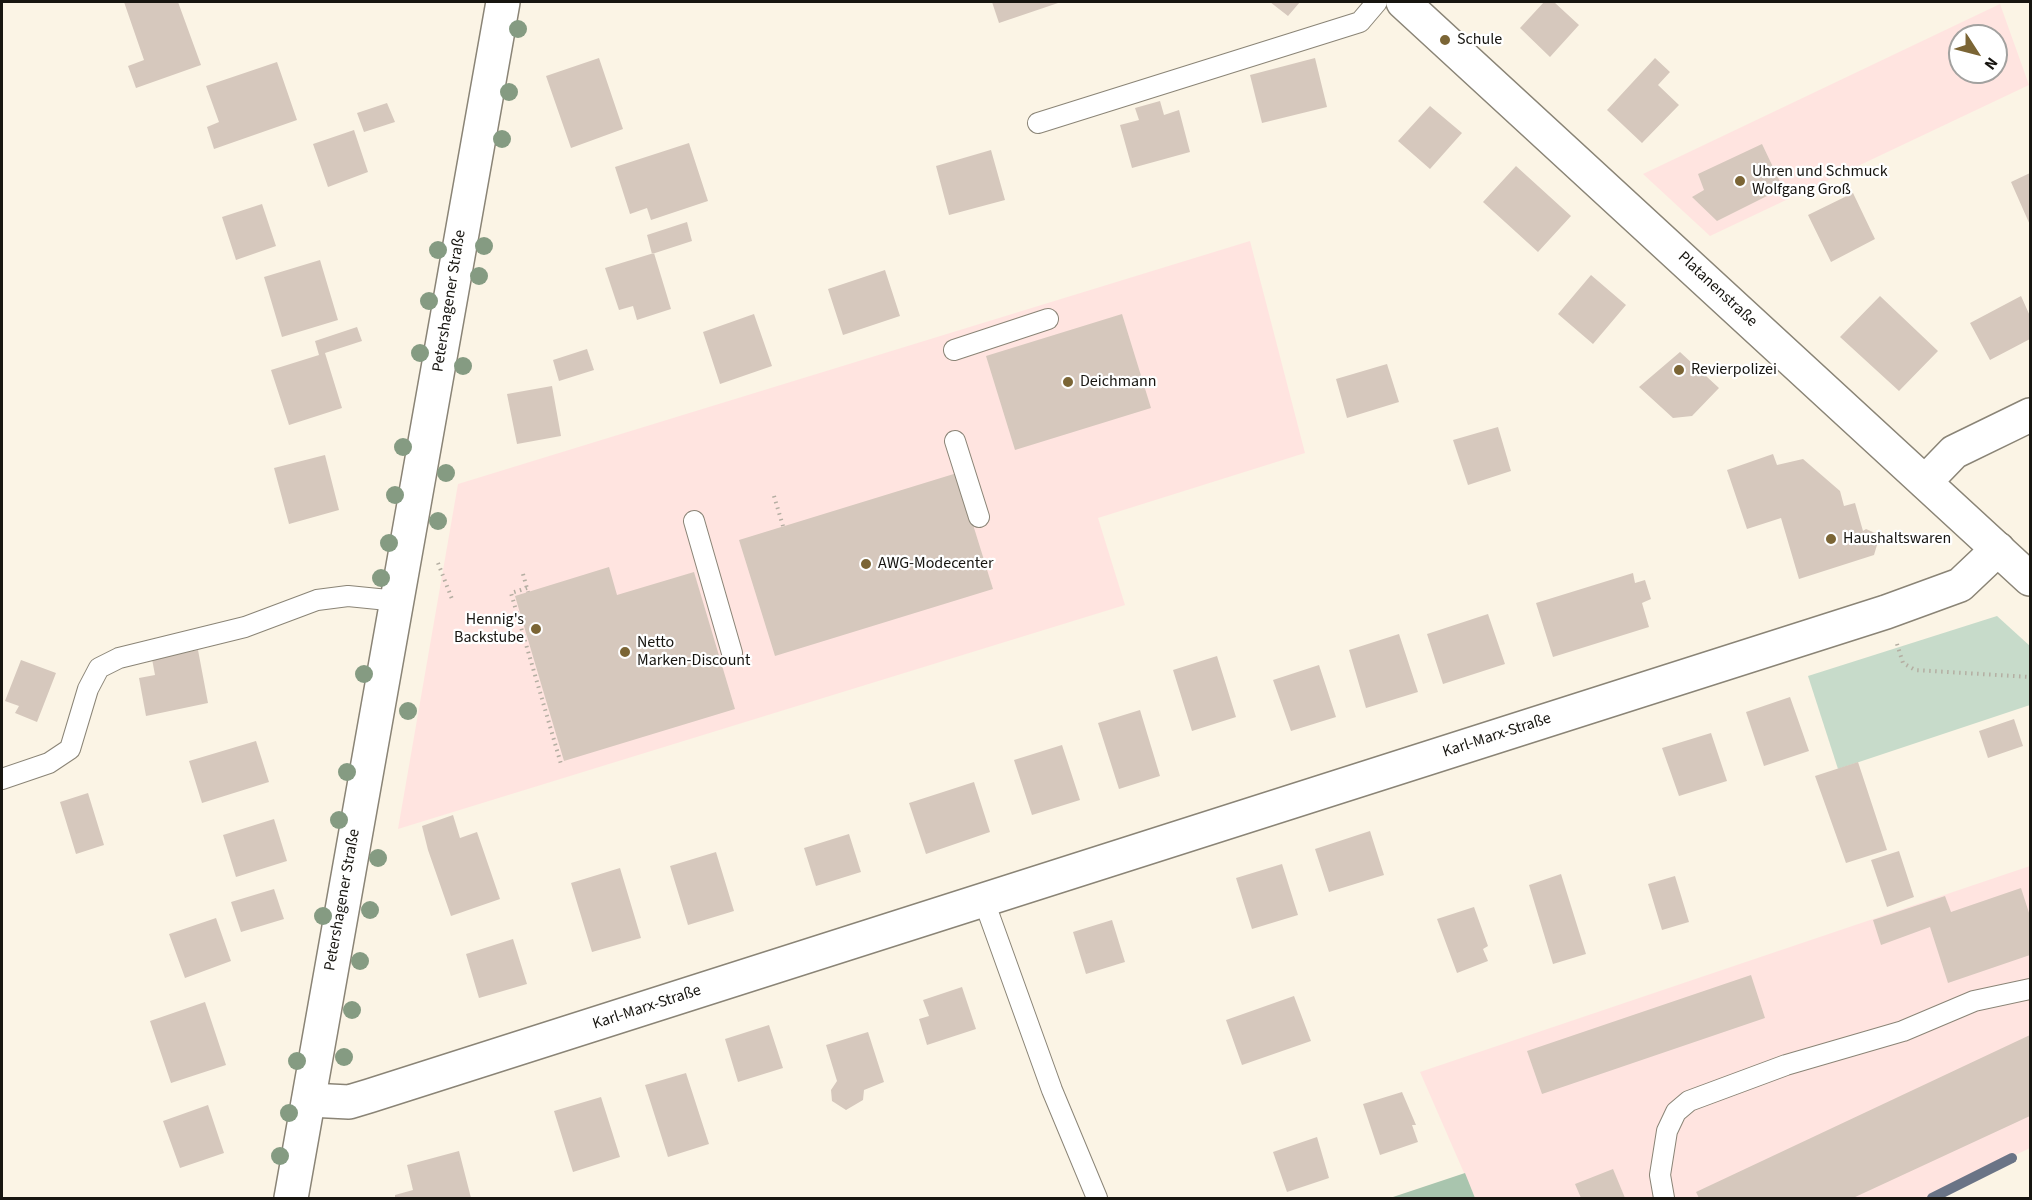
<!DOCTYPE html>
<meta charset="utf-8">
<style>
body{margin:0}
#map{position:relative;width:2032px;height:1200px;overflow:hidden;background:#fbf4e5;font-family:"Source Sans 3",sans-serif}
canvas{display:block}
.frame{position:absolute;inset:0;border:3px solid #171510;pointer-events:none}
.north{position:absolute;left:1948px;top:24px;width:60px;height:60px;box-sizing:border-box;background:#fff;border:2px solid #a2a19f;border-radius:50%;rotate:126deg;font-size:16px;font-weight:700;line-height:24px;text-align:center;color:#171510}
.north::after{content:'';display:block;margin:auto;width:21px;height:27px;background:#7b6535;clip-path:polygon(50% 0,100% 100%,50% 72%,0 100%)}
</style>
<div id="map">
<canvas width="2032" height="1200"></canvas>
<div class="frame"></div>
<div class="north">N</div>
</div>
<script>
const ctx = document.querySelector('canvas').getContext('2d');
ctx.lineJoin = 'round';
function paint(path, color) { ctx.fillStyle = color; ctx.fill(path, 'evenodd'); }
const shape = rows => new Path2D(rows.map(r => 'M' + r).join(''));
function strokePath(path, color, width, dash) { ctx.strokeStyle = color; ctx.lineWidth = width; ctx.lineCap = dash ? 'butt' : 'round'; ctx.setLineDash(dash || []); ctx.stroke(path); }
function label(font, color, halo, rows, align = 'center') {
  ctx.font = font + ' "Source Sans 3",sans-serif'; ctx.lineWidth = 4.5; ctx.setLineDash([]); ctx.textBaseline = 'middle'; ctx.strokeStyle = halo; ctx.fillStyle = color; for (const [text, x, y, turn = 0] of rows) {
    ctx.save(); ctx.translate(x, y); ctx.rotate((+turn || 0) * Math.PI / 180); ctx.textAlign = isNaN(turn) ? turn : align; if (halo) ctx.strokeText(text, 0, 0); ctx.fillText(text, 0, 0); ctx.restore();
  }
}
paint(shape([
 [2000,4,2029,85,1710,236,1643,174],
 [1960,36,1996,36,1996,72,1960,72],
 [1250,241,1305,453,1098,518,1125,605,398,829,458,484],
 [2030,866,2030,1148,1925,1198,1475,1198,1420,1072]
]), '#ffe4e0');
paint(shape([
 [1997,616,2030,646,2030,705,1838,769,1808,676]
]), '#c7dbca');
paint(shape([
 [1465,1173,1475,1198,1390,1198]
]), '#a9c5ae');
strokePath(shape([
 [1932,1198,2012,1158]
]), '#6a7486', 10);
paint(shape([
 [124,2,178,2,201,65,136,88,128,66,144,60],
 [992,2,1061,2,999,23],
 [1270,2,1300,2,1288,16],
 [1544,2,1554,2,1579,25,1550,57,1520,28],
 [599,58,623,129,571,148,546,76],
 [1315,58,1327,107,1262,123,1250,75],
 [1655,58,1670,72,1658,85,1679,105,1642,143,1607,110],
 [277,62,297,120,214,149,207,127,219,122,206,86],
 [1160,101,1164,115,1179,110,1190,152,1132,168,1120,125,1139,120,1135,108],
 [387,103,395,122,364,132,357,113],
 [1430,106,1462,133,1430,169,1398,141],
 [354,130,368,172,328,187,313,144],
 [689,143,708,201,651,220,647,208,630,214,615,167],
 [1762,144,1783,188,1717,221,1692,197,1704,190,1698,174],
 [991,150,1005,200,949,215,936,166],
 [1516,166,1571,216,1538,252,1483,202],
 [2030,173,2030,225,2011,182],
 [1853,193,1875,239,1831,262,1808,215],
 [262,204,276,246,236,260,222,217],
 [687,222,692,241,652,254,647,235],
 [654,253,671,309,637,320,633,306,619,310,605,268],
 [320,260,338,320,282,337,264,277],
 [885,270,900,316,843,335,828,289],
 [1591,275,1626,305,1593,344,1558,314],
 [1880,296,1938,351,1899,391,1840,337],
 [2021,296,2030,316,2030,339,1990,360,1970,323],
 [754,314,772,366,720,384,703,332],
 [1122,314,1151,408,1015,450,986,356],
 [357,327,362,341,325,353,342,408,289,425,271,370,319,355,315,341],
 [587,349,594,370,559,381,553,360],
 [1680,352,1719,388,1692,416,1673,418,1639,387],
 [1387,364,1399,402,1347,418,1336,379],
 [552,386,561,436,517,444,507,394],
 [1498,427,1511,471,1468,485,1453,440],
 [1773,454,1777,465,1803,459,1840,491,1844,506,1855,503,1863,531,1866,529,1875,533,1877,545,1874,555,1799,579,1781,518,1747,529,1727,470],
 [325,455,339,510,289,524,274,468],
 [957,473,993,589,775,656,739,540],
 [609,567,617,595,694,572,735,709,564,761,515,596],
 [1633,573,1635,583,1645,580,1651,599,1642,603,1649,627,1553,657,1536,603],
 [1488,614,1505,664,1443,684,1427,634],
 [1399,634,1418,692,1366,708,1349,650],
 [198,650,208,703,146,716,139,678,155,675,152,659],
 [1217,656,1236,717,1192,731,1173,670],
 [21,660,56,673,37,722,15,713,19,706,5,701],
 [1319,665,1336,717,1291,731,1273,680],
 [1790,697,1809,751,1764,766,1746,712],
 [1140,710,1160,776,1119,789,1098,723],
 [2014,719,2023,746,1988,758,1979,731],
 [1711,733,1727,781,1679,796,1662,748],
 [256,741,269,782,202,803,189,761],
 [1062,745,1080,800,1032,815,1014,760],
 [1858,762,1887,850,1846,863,1815,776],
 [974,782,990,832,926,854,909,803],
 [88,793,104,845,76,854,60,802],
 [453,815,460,838,477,832,500,899,451,916,428,850,422,826],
 [274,819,287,861,236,877,223,835],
 [1370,831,1384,875,1329,892,1315,849],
 [849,834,861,872,816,886,804,848],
 [1899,851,1914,897,1887,907,1871,860],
 [716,852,734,911,688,925,670,866],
 [1282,864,1298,915,1252,929,1236,878],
 [620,868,641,938,592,952,571,883],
 [1561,874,1586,954,1553,964,1529,885],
 [1675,876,1689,922,1662,930,1648,884],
 [2021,888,2030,916,2030,955,1948,983,1930,927,1881,945,1873,920,1945,896,1951,912],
 [274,889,284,919,241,932,231,902],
 [1474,907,1488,946,1483,949,1488,961,1457,973,1437,919],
 [216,918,231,961,185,978,169,934],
 [1112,920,1125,962,1086,974,1073,932],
 [513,939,527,984,479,998,466,954],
 [1751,975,1765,1018,1542,1094,1527,1051],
 [962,987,976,1029,927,1045,919,1019,929,1016,923,1000],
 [1294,996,1311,1041,1242,1065,1226,1020],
 [205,1002,226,1065,171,1083,150,1021],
 [769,1025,783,1068,738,1082,725,1039],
 [868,1032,884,1082,864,1090,863,1100,846,1110,832,1101,831,1090,837,1081,826,1045],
 [2030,1035,2030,1116,1853,1198,1699,1198,1696,1192],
 [686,1073,709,1144,668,1157,645,1085],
 [1402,1092,1416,1125,1412,1125,1418,1142,1380,1155,1363,1104],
 [601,1097,620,1157,573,1172,554,1111],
 [208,1105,224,1153,180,1168,163,1121],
 [1317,1137,1329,1178,1287,1192,1273,1152],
 [459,1151,471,1198,395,1198,395,1195,413,1190,407,1165],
 [1613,1169,1625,1198,1581,1198,1575,1184]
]), '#d6c8bd');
const service = shape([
 [1038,123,1360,22,1377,2],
 [954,350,1048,319],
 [955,441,979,517],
 [694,521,732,653],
 [2,779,49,763,70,749,88,689,99,668,119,658,245,627,317,600,348,596,398,601],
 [984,901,1052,1090,1097,1198],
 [1664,1198,1660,1175,1667,1131,1676,1112,1689,1101,1786,1065,1903,1031,1974,1001,2030,989]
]);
const minor = shape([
 [1925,482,1954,452,2030,415],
 [309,1100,349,1102,369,1096,1886,612,1960,585,1998,549]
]);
const tertiary = shape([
 [1403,2,2030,579],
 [291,1198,503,2]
]);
strokePath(service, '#8a8476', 22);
strokePath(minor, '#8a8476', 36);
strokePath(tertiary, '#8a8476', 36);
strokePath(shape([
 [774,496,783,526],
 [438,563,452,599],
 [523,574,528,592],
 [527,588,511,593,561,764],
 [1897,644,1903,663,1915,670,2030,677]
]), '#b4aea2', 4, [1.5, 4.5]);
strokePath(service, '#fff', 20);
strokePath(minor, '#fff', 33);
strokePath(tertiary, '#fff', 33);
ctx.fillStyle = '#859b82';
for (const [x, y] of [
 [518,29],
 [509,92],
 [502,139],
 [484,246],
 [438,250],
 [479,276],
 [429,301],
 [420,353],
 [463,366],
 [403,447],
 [446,473],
 [395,495],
 [438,521],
 [389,543],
 [381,578],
 [364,674],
 [408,711],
 [347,772],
 [339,820],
 [378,858],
 [370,910],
 [323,916],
 [360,961],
 [352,1010],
 [344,1057],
 [297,1061],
 [289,1113],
 [280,1156]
]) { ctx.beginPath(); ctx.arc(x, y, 9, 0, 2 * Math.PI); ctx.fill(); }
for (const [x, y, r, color] of [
 [1445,40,6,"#7b6535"],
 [1740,181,6,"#7b6535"],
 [1679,370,6,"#7b6535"],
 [1068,382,6,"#7b6535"],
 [1831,539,6,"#7b6535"],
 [866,564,6,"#7b6535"],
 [536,629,6,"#7b6535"],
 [625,652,6,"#7b6535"]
]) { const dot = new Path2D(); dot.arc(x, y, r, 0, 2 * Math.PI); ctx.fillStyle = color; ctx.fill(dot); strokePath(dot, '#fff', 2); }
label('16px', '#171510', '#fff', [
 ["Schule",1457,40],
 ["Uhren und Schmuck",1752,172],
 ["Wolfgang Groß",1752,190],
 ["Revierpolizei",1691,370],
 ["Deichmann",1080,382],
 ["Haushaltswaren",1843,539],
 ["AWG-Modecenter",878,564],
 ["Hennig's",524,620,"right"],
 ["Backstube",524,638,"right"],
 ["Netto",637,643],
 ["Marken-Discount",637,661]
], 'left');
label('16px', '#171510', '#fff', [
 ["Platanenstraße",1717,290,43],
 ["Petershagener Straße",450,301,-81],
 ["Karl-Marx-Straße",1497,736,-18],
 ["Petershagener Straße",343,900,-80],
 ["Karl-Marx-Straße",647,1008,-18]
]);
</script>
